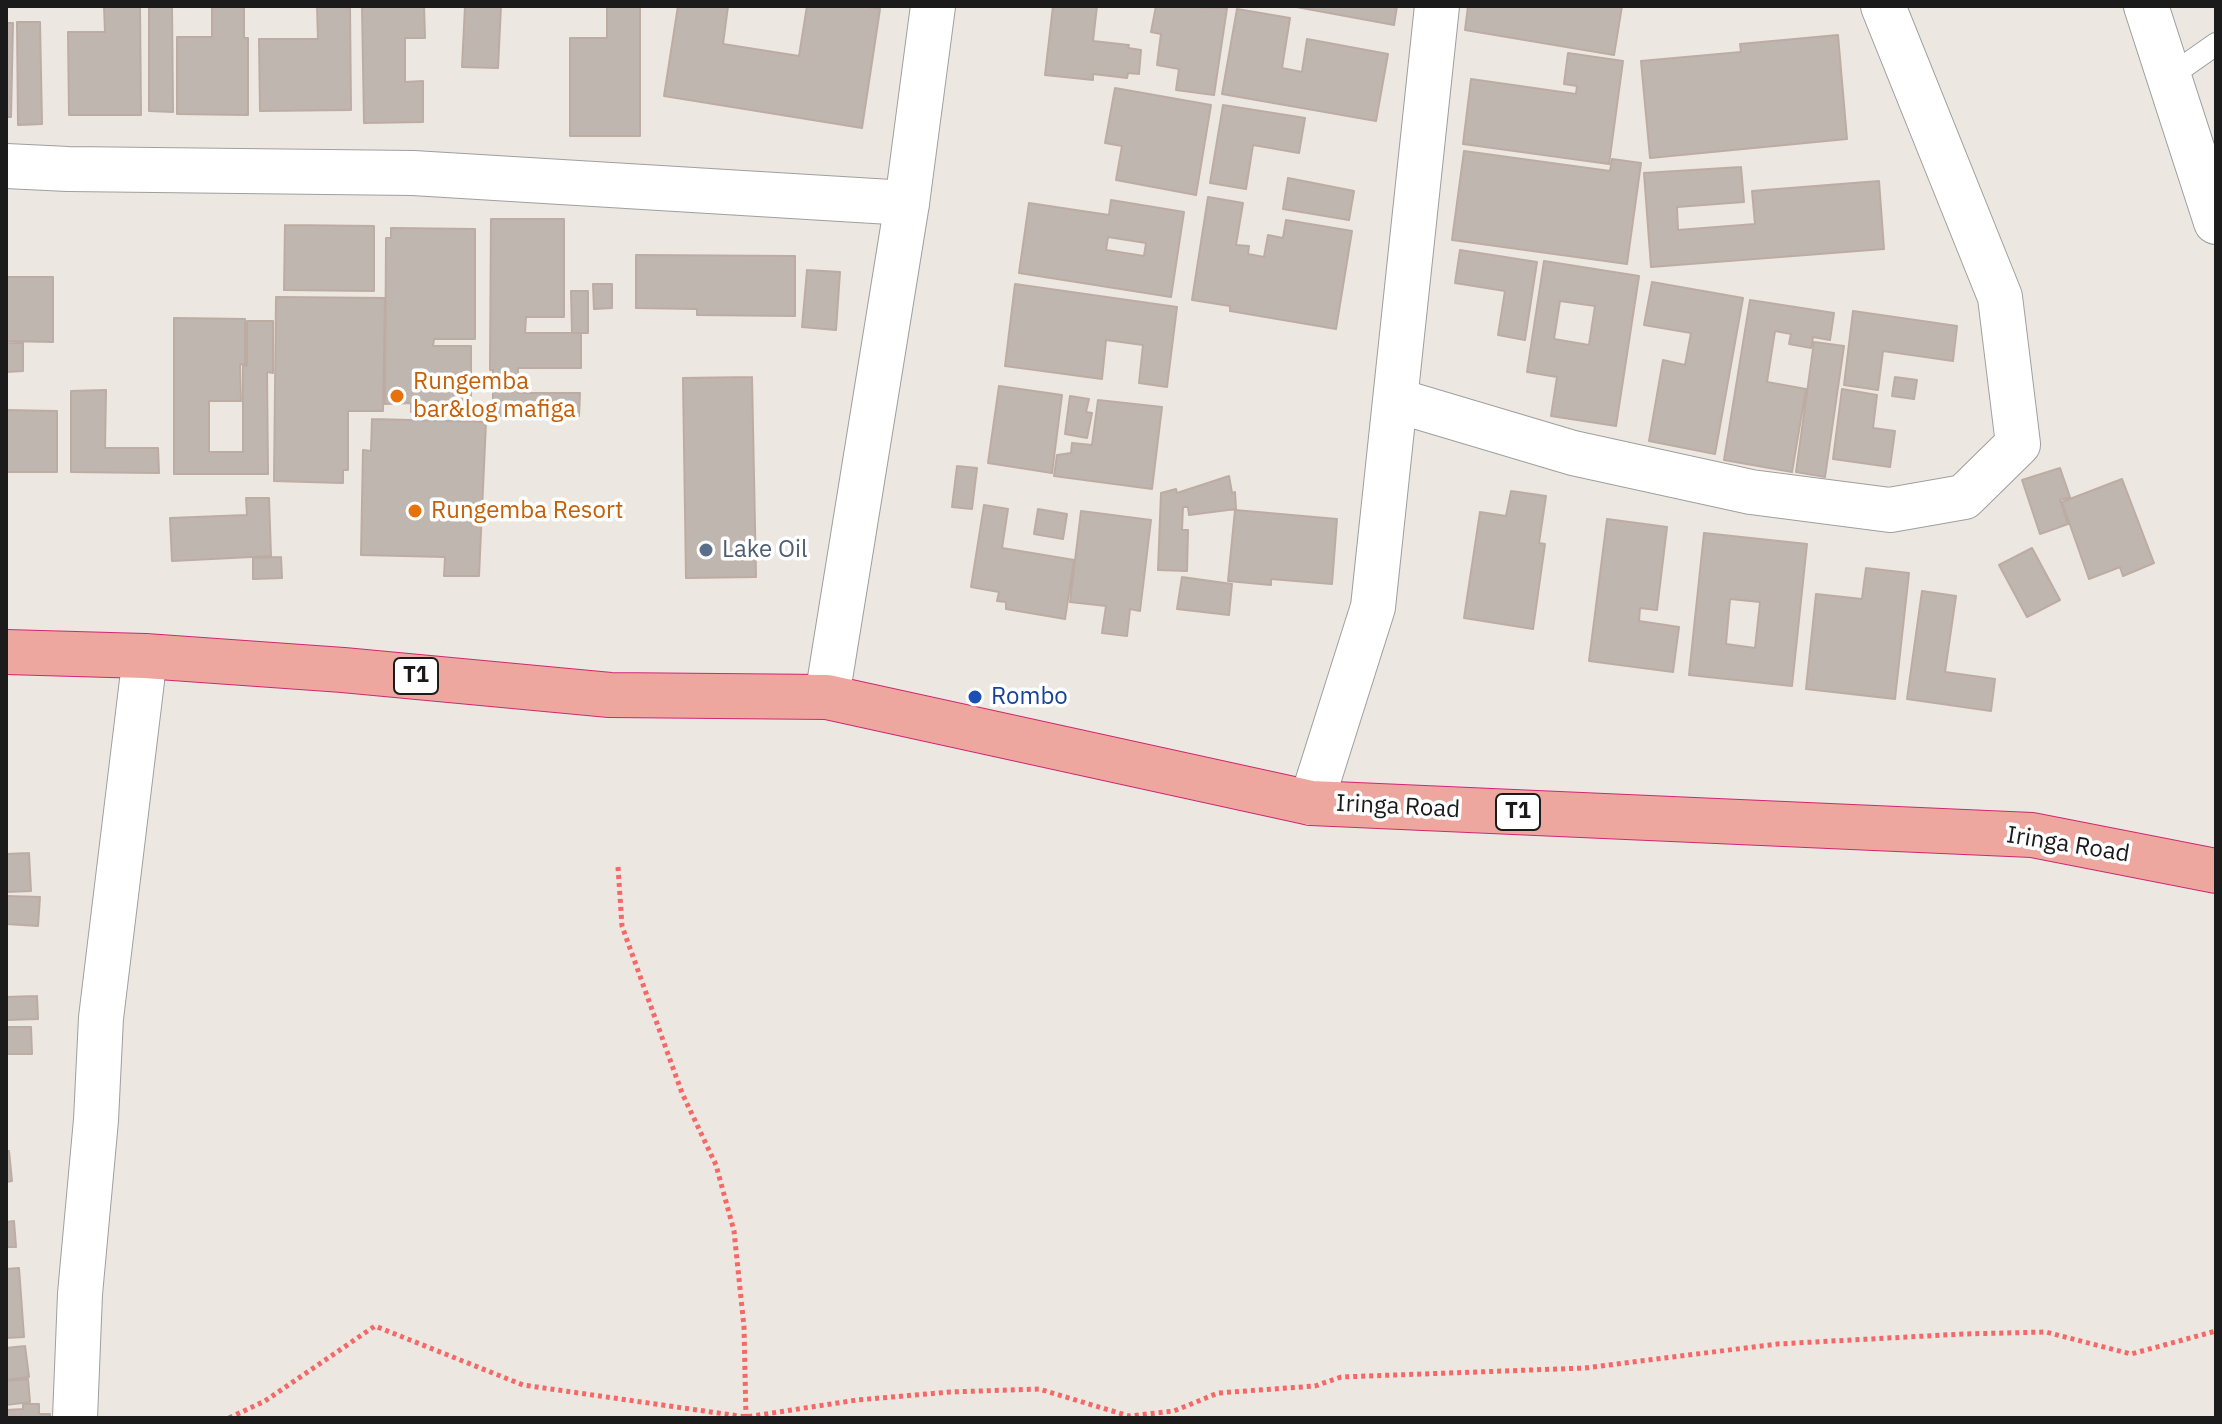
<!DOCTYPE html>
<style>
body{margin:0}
#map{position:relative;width:2222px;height:1424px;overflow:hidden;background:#ece7e0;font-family:"IBM Plex Sans",sans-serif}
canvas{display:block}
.frame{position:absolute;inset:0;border:8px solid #1b1b1b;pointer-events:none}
</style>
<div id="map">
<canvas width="2222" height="1424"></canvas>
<div class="frame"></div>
</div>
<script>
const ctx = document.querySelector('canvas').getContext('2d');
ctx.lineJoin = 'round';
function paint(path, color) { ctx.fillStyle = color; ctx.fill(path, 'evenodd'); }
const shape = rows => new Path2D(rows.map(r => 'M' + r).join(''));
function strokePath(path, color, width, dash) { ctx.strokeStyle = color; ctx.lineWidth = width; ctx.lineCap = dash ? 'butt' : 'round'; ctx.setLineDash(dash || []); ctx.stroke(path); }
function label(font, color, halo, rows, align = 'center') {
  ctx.font = font + ' "IBM Plex Sans",sans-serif'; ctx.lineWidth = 7; ctx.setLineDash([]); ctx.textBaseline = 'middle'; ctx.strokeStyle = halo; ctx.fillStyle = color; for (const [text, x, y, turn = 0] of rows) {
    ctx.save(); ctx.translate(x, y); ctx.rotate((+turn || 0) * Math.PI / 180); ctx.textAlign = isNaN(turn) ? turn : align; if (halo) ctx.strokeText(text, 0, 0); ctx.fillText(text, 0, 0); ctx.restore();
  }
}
const building = shape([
 [104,6,140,6,141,115,69,115,68,32,105,32,104,6],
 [149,6,172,6,173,112,149,111,149,6],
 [212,6,244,6,244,38,248,38,248,115,177,114,177,37,212,37,212,6],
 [317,6,350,6,351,110,260,111,259,39,318,39,317,6],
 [362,6,424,6,425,38,405,38,405,82,423,81,423,122,364,123,362,6],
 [465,6,501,6,498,68,462,67,465,6],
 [607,6,640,6,640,136,570,136,570,38,607,38,607,6],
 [678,6,728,6,723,44,799,56,807,6,863,6,880,9,862,128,664,96,678,6],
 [1053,6,1097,6,1093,41,1129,45,1128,48,1141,50,1139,74,1128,73,1127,78,1093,74,1093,80,1045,75,1053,6],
 [1156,6,1227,8,1214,95,1176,90,1179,69,1157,65,1161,34,1151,32,1156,6],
 [1291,6,1397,6,1394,25,1291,6],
 [1468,6,1622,6,1614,55,1465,30,1468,6],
 [1237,9,1290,18,1282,68,1302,72,1307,39,1388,54,1376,121,1222,94,1237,9],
 [17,22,40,22,42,124,18,125,17,22],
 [6,23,13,23,11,117,6,117,6,23],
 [1838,35,1847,139,1650,158,1641,61,1741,52,1740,44,1838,35],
 [1568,53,1623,61,1609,164,1463,144,1471,79,1576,94,1577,86,1564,84,1568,53],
 [1115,88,1211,105,1196,195,1116,180,1122,146,1105,143,1115,88],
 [1223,105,1305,118,1299,153,1253,145,1246,189,1210,183,1223,105],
 [1464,151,1610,171,1612,159,1641,163,1627,264,1452,240,1464,151],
 [1741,167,1744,202,1677,207,1678,230,1755,224,1752,191,1879,181,1884,249,1651,267,1644,173,1741,167],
 [1288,178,1354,191,1349,220,1283,209,1288,178],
 [1208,197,1243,203,1236,245,1249,246,1248,254,1264,257,1268,235,1283,238,1286,220,1352,231,1336,329,1230,311,1230,306,1192,300,1208,197],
 [1111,200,1184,212,1171,297,1019,273,1029,203,1109,215,1111,200],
 [1108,237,1146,243,1144,256,1106,250,1108,237],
 [491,219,564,219,564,317,526,317,525,333,581,333,581,368,518,368,518,393,580,393,579,416,493,416,493,370,490,370,491,219],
 [285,225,374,226,374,291,284,290,285,225],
 [391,228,475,229,475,339,434,339,433,346,471,346,471,413,411,412,411,403,385,404,386,238,391,238,391,228],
 [1460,250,1537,262,1525,340,1498,335,1505,291,1455,283,1460,250],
 [636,255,795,256,795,316,697,315,697,309,636,308,636,255],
 [1544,261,1639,276,1616,426,1551,416,1557,377,1527,372,1544,261],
 [1560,301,1595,306,1589,345,1554,339,1560,301],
 [807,270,840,272,836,330,802,327,807,270],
 [6,277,53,277,53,342,6,341,6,277],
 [1652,282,1743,298,1715,454,1649,441,1663,360,1685,365,1691,333,1644,325,1652,282],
 [593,284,612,284,612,308,594,309,593,284],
 [1015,284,1177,307,1167,387,1139,383,1143,345,1106,340,1102,379,1005,366,1015,284],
 [571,291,588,291,588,333,572,333,571,291],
 [276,297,385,298,383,411,348,411,348,470,343,470,343,483,274,481,276,297],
 [1750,300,1834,313,1830,340,1813,337,1811,348,1789,344,1791,334,1775,331,1767,382,1806,389,1792,472,1724,460,1750,300],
 [1853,311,1957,326,1953,361,1883,351,1878,390,1844,385,1853,311],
 [174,318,245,319,245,365,240,364,241,401,209,401,209,452,243,452,243,366,247,366,247,321,273,321,273,373,267,372,268,474,174,474,174,318],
 [1814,342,1844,346,1825,477,1796,472,1814,342],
 [6,343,23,343,23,371,6,372,6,343],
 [752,377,756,577,686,578,683,378,752,377],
 [1895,377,1917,380,1914,399,1892,396,1895,377],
 [999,386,1062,395,1052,473,988,463,999,386],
 [1842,389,1877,395,1873,428,1895,431,1890,467,1833,459,1842,389],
 [106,390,105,448,158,448,159,473,71,472,71,391,106,390],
 [1070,396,1089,399,1086,412,1092,413,1087,438,1065,434,1070,396],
 [1098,400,1162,407,1152,489,1054,476,1057,455,1071,453,1072,443,1092,445,1098,400],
 [6,410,57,411,57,472,6,472,6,410],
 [372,419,486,422,479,576,444,576,445,557,361,555,363,450,371,451,372,419],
 [957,466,977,468,972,509,952,507,957,466],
 [2060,468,2070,497,2060,500,2068,524,2040,534,2022,480,2060,468],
 [1229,476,1232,493,1235,492,1236,509,1189,515,1188,507,1183,507,1182,530,1188,530,1187,571,1158,570,1161,493,1176,489,1177,493,1229,476],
 [2122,479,2154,563,2123,576,2120,567,2089,579,2062,502,2122,479],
 [1511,491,1546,496,1539,543,1545,544,1533,629,1464,618,1480,512,1506,516,1511,491],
 [246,498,269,498,271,556,172,561,170,518,247,515,246,498],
 [984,505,1008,509,1002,548,1074,560,1065,619,1006,609,1006,602,997,601,999,592,971,587,984,505],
 [1038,509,1067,514,1063,539,1034,534,1038,509],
 [1235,510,1337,519,1332,584,1271,579,1271,585,1228,581,1235,510],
 [1081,511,1151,520,1140,611,1130,609,1127,636,1102,633,1106,606,1070,602,1081,511],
 [1607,519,1667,527,1657,610,1640,608,1639,621,1679,627,1673,672,1589,661,1607,519],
 [1704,533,1807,544,1792,686,1689,675,1704,533],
 [1730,599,1760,602,1755,648,1726,644,1730,599],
 [2032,548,2060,600,2027,617,1999,565,2032,548],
 [281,557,282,578,253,579,253,558,281,557],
 [1866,568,1909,573,1895,699,1806,689,1816,594,1862,599,1866,568],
 [1182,577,1232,584,1229,615,1177,609,1182,577],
 [1922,591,1956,596,1945,672,1995,679,1991,711,1907,699,1922,591],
 [29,853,31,891,6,892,6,854,29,853],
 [6,896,40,897,38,926,6,924,6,896],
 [37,996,38,1019,6,1020,6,997,37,996],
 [6,1027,31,1027,32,1054,6,1054,6,1027],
 [6,1151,9,1151,12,1181,6,1182,6,1151],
 [14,1221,16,1247,6,1247,6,1222,14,1221],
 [19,1268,24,1337,6,1338,6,1269,19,1268],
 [25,1346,29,1377,6,1380,6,1348,25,1346],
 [28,1379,30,1402,6,1405,6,1381,28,1379],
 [23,1404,39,1404,39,1414,50,1414,50,1418,6,1418,6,1410,23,1409,23,1404]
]);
paint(building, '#c0b6b0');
strokePath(building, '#bdaca3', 2);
const service = shape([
 [2169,77,2216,44]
]);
const minor = shape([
 [2146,6,2216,222],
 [6,166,68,169,413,173,907,203],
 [1395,400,1573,453,1751,492,1890,510,1964,497,2018,444,2000,297,1883,6],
 [1311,803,1373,607,1437,6],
 [75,1418,80,1294,96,1120,101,1018,145,656]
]);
const tertiary = shape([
 [827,697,907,203,933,6]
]);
const trunk = shape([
 [6,652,145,656,343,670,610,695,827,697,1311,803,2032,835,2216,871]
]);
strokePath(service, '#9f9f9f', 24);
strokePath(minor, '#9f9f9f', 46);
strokePath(tertiary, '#9f9f9f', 46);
strokePath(trunk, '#cf2873', 46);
strokePath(shape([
 [618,867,622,926,682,1093,716,1165,734,1231,744,1327,746,1417],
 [229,1418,265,1401,375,1326,523,1385,746,1417,857,1400,950,1392,1039,1389,1129,1416,1174,1411,1218,1393,1315,1386,1341,1377,1585,1368,1777,1344,1963,1334,2046,1332,2131,1354,2216,1331]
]), '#f56868', 5, [4, 4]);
strokePath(service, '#fff', 22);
strokePath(minor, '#fff', 44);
strokePath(tertiary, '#fff', 44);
strokePath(trunk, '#eea79e', 44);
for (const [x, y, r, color] of [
 [397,396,8,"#e8710a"],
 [415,511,8,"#e8710a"],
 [706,550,8,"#5c6f8a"],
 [975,697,8,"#1a4fb4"]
]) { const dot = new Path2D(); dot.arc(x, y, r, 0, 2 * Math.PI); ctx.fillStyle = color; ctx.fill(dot); strokePath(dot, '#fff', 3); }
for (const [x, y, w] of [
 [416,676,44],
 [1518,812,44]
]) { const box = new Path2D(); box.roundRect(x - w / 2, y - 18, w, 36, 6); ctx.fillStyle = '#fff'; ctx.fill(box); strokePath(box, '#1b1b1b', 2); }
label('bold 22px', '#1b1b1b', null, [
 ["T1",416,676],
 ["T1",1518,812]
]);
label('24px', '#c56008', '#fff', [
 ["Rungemba",413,382],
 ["bar&log mafiga",413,410],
 ["Rungemba Resort",431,511]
], 'left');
label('24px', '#4e5e75', '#fff', [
 ["Lake Oil",722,550]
], 'left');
label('24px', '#164399', '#fff', [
 ["Rombo",991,697]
], 'left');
label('24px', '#1b1b1b', '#fff', [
 ["Iringa Road",1398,807,3],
 ["Iringa Road",2068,845,9]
]);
</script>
